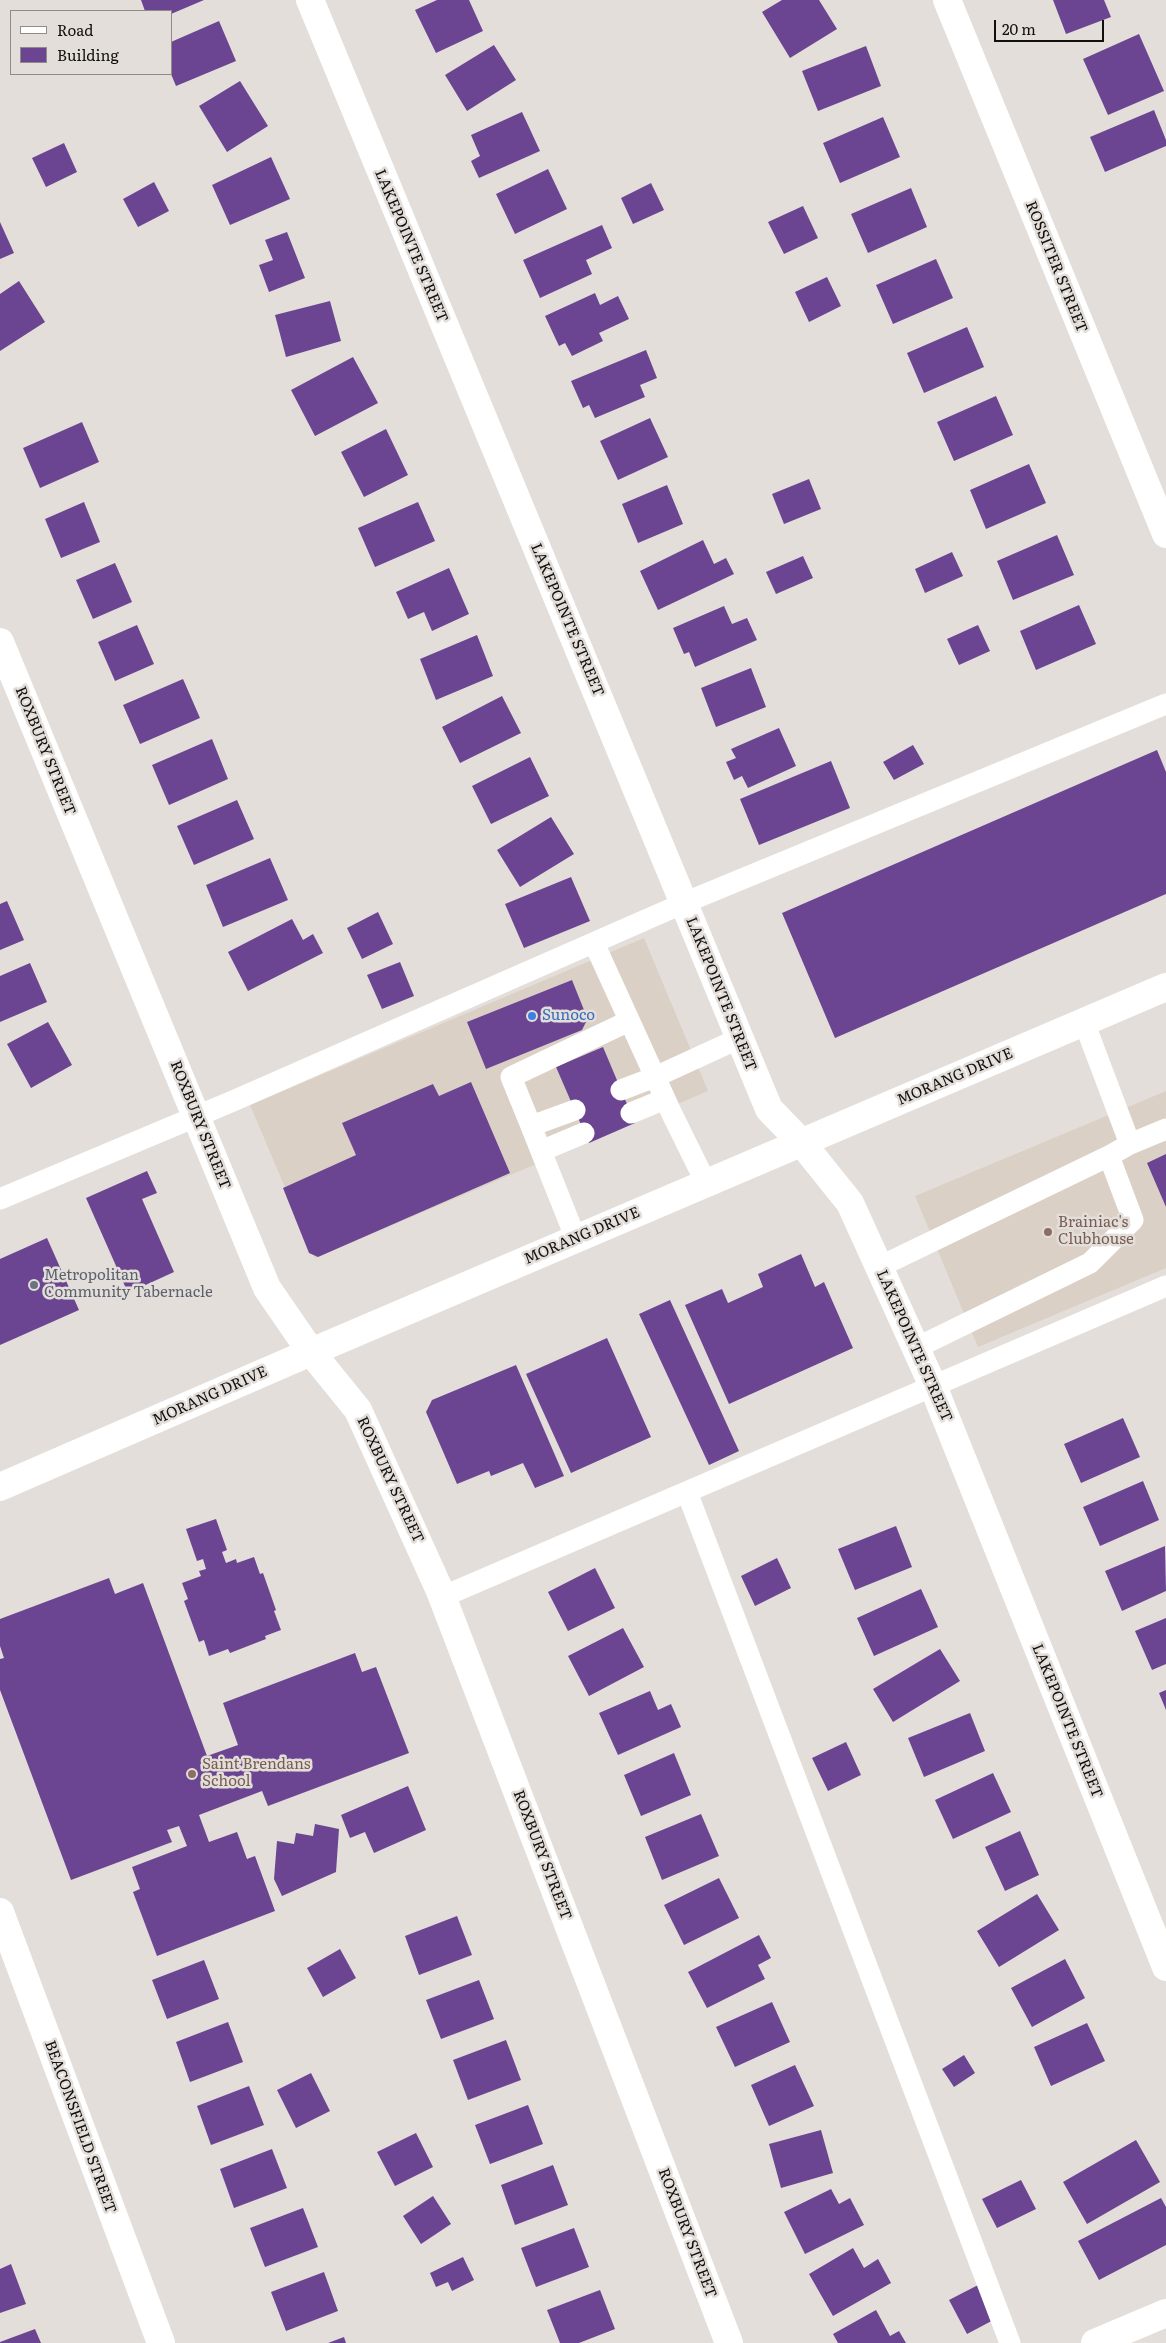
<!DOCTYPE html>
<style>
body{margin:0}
#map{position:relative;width:1166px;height:2343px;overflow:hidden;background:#e3ded9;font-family:Literata,serif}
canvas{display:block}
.legend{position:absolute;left:10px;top:10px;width:162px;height:65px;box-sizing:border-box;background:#e3ded9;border:1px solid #8f8c88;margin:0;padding:6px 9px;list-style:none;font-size:15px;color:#11100e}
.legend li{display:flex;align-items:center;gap:10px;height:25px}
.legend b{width:25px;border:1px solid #8f8c88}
.scale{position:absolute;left:994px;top:20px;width:110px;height:22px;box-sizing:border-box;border:2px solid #11100e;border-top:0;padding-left:6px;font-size:15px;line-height:18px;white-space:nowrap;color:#11100e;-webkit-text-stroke:4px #e3ded9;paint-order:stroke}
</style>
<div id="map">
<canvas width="1166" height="2343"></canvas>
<ul class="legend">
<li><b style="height:6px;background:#fff"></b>Road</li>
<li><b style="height:14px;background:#6b4591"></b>Building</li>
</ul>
<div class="scale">20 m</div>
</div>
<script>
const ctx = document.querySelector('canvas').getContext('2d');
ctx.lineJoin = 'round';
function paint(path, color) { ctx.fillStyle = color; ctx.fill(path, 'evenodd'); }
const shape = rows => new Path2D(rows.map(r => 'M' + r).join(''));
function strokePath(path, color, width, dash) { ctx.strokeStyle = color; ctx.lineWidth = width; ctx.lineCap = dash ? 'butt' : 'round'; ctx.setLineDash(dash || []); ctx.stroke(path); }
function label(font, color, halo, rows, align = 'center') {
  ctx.font = font + ' Literata,serif'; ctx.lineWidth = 5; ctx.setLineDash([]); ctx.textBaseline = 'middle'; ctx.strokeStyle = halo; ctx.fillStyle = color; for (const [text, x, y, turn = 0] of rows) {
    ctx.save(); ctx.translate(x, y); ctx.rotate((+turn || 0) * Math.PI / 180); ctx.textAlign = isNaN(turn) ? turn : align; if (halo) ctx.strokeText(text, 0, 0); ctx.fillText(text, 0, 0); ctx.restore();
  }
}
paint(shape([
 [644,938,708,1091,315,1258,250,1105],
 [1166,1091,1166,1268,978,1347,915,1196]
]), '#dbd0c6');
paint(shape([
 [141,0,204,0,171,14,171,11,145,11],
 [437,0,469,0,483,31,436,53,415,10],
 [782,0,819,0,837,29,790,58,762,12],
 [1053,0,1104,0,1111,17,1066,34],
 [219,21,236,61,176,86,171,74,171,42],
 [1139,34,1164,91,1108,115,1083,59],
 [494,45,516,80,467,111,445,75],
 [866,46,881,86,818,111,802,71],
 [240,81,268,126,227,152,199,106],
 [1154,110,1166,140,1166,146,1105,172,1090,137],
 [522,112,540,151,479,178,471,161,480,156,471,135],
 [883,117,900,157,840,183,823,143],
 [64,143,77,172,46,187,32,158],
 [271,157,290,199,230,225,212,185],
 [548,169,567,209,515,234,496,194],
 [154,182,169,211,138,227,123,199],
 [651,183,664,210,633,224,621,198],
 [911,188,927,227,868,253,851,214],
 [803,206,818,238,784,254,768,222],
 [0,222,14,253,0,259],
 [602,225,612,248,586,260,592,274,540,298,523,260],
 [287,232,305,278,269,292,259,265,273,260,265,240],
 [936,259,953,298,893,324,876,285],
 [827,277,841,306,809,322,795,292],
 [19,281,45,322,0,351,0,294],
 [595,293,600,305,618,296,629,319,599,333,603,341,572,356,565,343,559,346,545,316],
 [330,301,341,341,286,357,275,315],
 [967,327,984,367,924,393,907,353],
 [646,350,657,378,640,385,645,397,595,418,589,405,583,408,571,381],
 [353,357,378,403,315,436,291,390],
 [996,396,1013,435,954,461,937,422],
 [650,418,668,457,618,480,600,441],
 [82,422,99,462,40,488,23,448],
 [386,429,408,475,364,497,341,452],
 [1029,464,1046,503,986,529,970,490],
 [809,479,821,509,784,524,772,494],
 [667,485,683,524,638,543,622,504],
 [84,502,100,542,61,558,45,519],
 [418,502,435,541,375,567,358,528],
 [1057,535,1074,575,1013,600,997,561],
 [703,540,714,564,726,558,734,574,658,610,640,571],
 [952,552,963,576,925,593,915,569],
 [803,556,813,578,776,594,766,572],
 [115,563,132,602,93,619,76,580],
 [449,568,469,614,432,631,424,612,408,619,396,592],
 [1079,605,1096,644,1036,670,1020,631],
 [724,606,732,624,747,618,757,640,695,667,689,652,684,654,673,628],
 [137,625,154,664,115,681,98,642],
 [978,625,990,651,959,665,947,639],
 [477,635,493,676,436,700,420,659],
 [751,668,766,707,716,727,701,688],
 [183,679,200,718,140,744,123,705],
 [502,696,521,733,460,763,442,727],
 [779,728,796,766,748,788,742,776,734,780,726,762,736,758,731,749],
 [212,739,228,779,169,805,152,765],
 [913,745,924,764,894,780,883,762],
 [1157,750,1166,772,1166,894,835,1038,782,913],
 [530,757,549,796,491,824,472,786],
 [831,761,850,808,759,845,740,799],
 [237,800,254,839,194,865,177,826],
 [551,817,574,854,520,887,497,850],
 [270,858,288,900,223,927,206,885],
 [571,877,590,921,524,948,505,904],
 [7,901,24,940,0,950,0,904],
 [378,912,393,944,362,959,347,928],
 [292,919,303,940,313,934,323,953,248,991,228,952],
 [400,962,414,996,382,1009,367,975],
 [30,963,47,1002,0,1022,0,976],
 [572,980,586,1015,586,1022,582,1030,486,1069,467,1022],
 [48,1022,72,1065,31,1088,7,1044],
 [603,1047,635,1123,589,1143,556,1067],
 [471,1082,510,1173,318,1257,309,1253,283,1188,356,1155,342,1123,433,1084,439,1096],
 [1166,1154,1166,1207,1147,1163],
 [147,1171,157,1193,142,1199,174,1272,128,1293,86,1198],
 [47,1238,79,1310,0,1345,0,1259],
 [801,1254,815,1287,824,1282,853,1348,729,1404,685,1305,722,1289,728,1303,763,1287,758,1274],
 [670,1300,739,1451,709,1465,639,1314],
 [607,1338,651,1437,571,1473,526,1374],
 [516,1365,564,1476,535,1488,523,1463,491,1476,489,1471,457,1484,426,1412,432,1400],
 [1123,1418,1140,1457,1081,1483,1064,1444],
 [1143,1481,1159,1520,1100,1546,1083,1507],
 [216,1519,227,1550,222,1552,226,1563,236,1559,237,1563,254,1557,260,1574,263,1573,276,1610,274,1611,281,1630,265,1636,266,1639,230,1653,228,1649,209,1656,204,1640,199,1642,184,1601,188,1599,182,1583,201,1576,199,1571,206,1569,203,1559,197,1561,186,1529],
 [896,1526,912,1567,855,1590,838,1549],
 [1165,1546,1166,1591,1122,1611,1105,1571],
 [777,1558,791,1588,755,1606,741,1576],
 [595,1568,615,1608,568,1631,548,1592],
 [109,1578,115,1594,143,1583,207,1756,238,1745,223,1703,355,1653,362,1672,376,1667,409,1753,268,1806,262,1791,199,1815,209,1842,237,1832,247,1859,255,1856,275,1911,157,1956,133,1892,140,1889,132,1867,187,1846,179,1826,167,1830,172,1842,71,1880,0,1690,0,1659,4,1658,0,1646,0,1619],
 [921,1589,938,1627,874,1656,857,1618],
 [1166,1618,1166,1664,1152,1670,1135,1631],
 [623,1628,644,1667,589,1696,568,1656],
 [940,1649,960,1681,893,1722,873,1689],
 [1166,1690,1166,1710,1159,1693],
 [650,1691,658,1710,671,1704,681,1727,618,1755,599,1713],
 [970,1713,985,1751,924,1777,908,1738],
 [846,1742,861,1775,828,1791,812,1758],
 [674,1753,691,1795,641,1816,624,1775],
 [993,1773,1011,1812,953,1839,935,1800],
 [408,1786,426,1830,374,1853,365,1832,350,1838,341,1815],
 [701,1814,719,1856,662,1880,645,1837],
 [315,1824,339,1829,336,1872,282,1896,274,1879,277,1841,294,1844,296,1833,313,1836],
 [1020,1831,1039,1875,1005,1891,985,1847],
 [719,1878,739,1918,684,1945,664,1905],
 [1037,1894,1059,1930,999,1967,977,1931],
 [457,1916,472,1955,419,1975,405,1936],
 [759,1935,771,1958,758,1965,765,1979,707,2008,688,1972],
 [340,1949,356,1978,323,1997,307,1968],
 [1065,1959,1085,1998,1032,2027,1011,1988],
 [204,1960,219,1999,167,2019,152,1980],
 [479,1980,494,2019,441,2039,426,2000],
 [772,2002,790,2042,735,2067,716,2027],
 [228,2022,243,2062,190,2082,176,2042],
 [1087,2023,1105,2061,1051,2086,1034,2047],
 [506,2040,521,2080,468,2100,453,2060],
 [964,2055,975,2073,954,2087,942,2069],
 [795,2065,814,2106,769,2126,751,2085],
 [311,2073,330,2111,296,2128,277,2090],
 [249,2086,264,2125,211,2145,197,2106],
 [528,2105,543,2144,490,2164,475,2125],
 [821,2130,833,2173,781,2188,769,2144],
 [416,2133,433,2167,395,2186,377,2152],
 [1136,2140,1160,2182,1087,2224,1063,2182],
 [272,2149,287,2188,234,2208,220,2169],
 [553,2165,568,2205,515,2225,501,2185],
 [1021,2180,1036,2209,997,2228,982,2199],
 [831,2189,839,2204,850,2198,864,2225,805,2254,784,2212],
 [433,2196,451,2224,421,2244,403,2216],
 [1161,2198,1166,2207,1166,2245,1099,2280,1078,2241],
 [303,2208,318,2247,265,2267,250,2228],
 [574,2228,589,2267,536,2287,521,2248],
 [853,2248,864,2268,878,2259,891,2283,833,2316,809,2274],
 [463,2257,474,2280,452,2291,448,2282,436,2287,430,2273],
 [11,2264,26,2304,0,2313,0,2269],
 [324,2272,338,2311,286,2331,271,2292],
 [982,2283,999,2317,967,2334,949,2300],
 [600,2290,615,2329,579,2343,560,2343,547,2310],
 [876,2310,890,2336,899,2331,906,2343,838,2343,833,2334],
 [35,2329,41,2343,0,2343,0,2342],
 [344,2337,346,2343,328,2343]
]), '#6b4591');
strokePath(shape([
 [594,943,672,1114,706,1183],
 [1084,1022,1130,1144],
 [621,1090,655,1077,740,1038],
 [575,1110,531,1126,576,1239],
 [631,1113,665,1099],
 [531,1126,511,1077,629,1021],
 [541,1151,584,1133],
 [0,1199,233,1101,684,903,1166,704],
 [879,1267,1109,1156],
 [916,1348,1090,1263,1133,1220,1109,1156,1130,1144,1166,1129],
 [687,1492,1010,2343],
 [442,1597,1166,1286]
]), '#fff', 21);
strokePath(shape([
 [310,0,769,1109,801,1142,850,1203,855,1214,933,1386,1166,1967],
 [947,0,1166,534],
 [0,642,267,1288,311,1352,358,1410,440,1591,729,2343],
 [0,1912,161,2343],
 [1095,2343,1166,2313]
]), '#fff', 28);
strokePath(shape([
 [0,1487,311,1352,1166,987]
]), '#fff', 28);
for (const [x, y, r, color] of [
 [532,1016,5,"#3f7fe0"],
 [1048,1232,5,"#8d6e63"],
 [34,1285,5,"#6b7280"],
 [192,1774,5,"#8d6e63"]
]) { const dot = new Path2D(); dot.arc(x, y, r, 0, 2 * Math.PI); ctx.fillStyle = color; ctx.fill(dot); strokePath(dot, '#e3ded9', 2); }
label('15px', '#11100e', '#e3ded9', [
 ["LAKEPOINTE STREET",411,246,67],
 ["ROSSITER STREET",1056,267,68],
 ["LAKEPOINTE STREET",567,620,67],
 ["ROXBURY STREET",45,751,68],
 ["LAKEPOINTE STREET",721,994,68],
 ["MORANG DRIVE",955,1077,-23],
 ["ROXBURY STREET",200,1125,68],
 ["MORANG DRIVE",582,1236,-23],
 ["LAKEPOINTE STREET",914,1346,66],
 ["MORANG DRIVE",210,1396,-24],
 ["ROXBURY STREET",390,1480,65],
 ["LAKEPOINTE STREET",1067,1721,68],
 ["ROXBURY STREET",542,1855,69],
 ["BEACONSFIELD STREET",80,2127,70],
 ["ROXBURY STREET",687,2233,69]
]);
label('15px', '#366cbe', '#e3ded9', [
 ["Sunoco",542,1016]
], 'left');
label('15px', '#785e54', '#e3ded9', [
 ["Brainiac's",1058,1223],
 ["Clubhouse",1058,1240],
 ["Saint Brendans",202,1765],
 ["School",202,1782]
], 'left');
label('15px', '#5b616d', '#e3ded9', [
 ["Metropolitan",44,1276],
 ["Community Tabernacle",44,1293]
], 'left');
</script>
